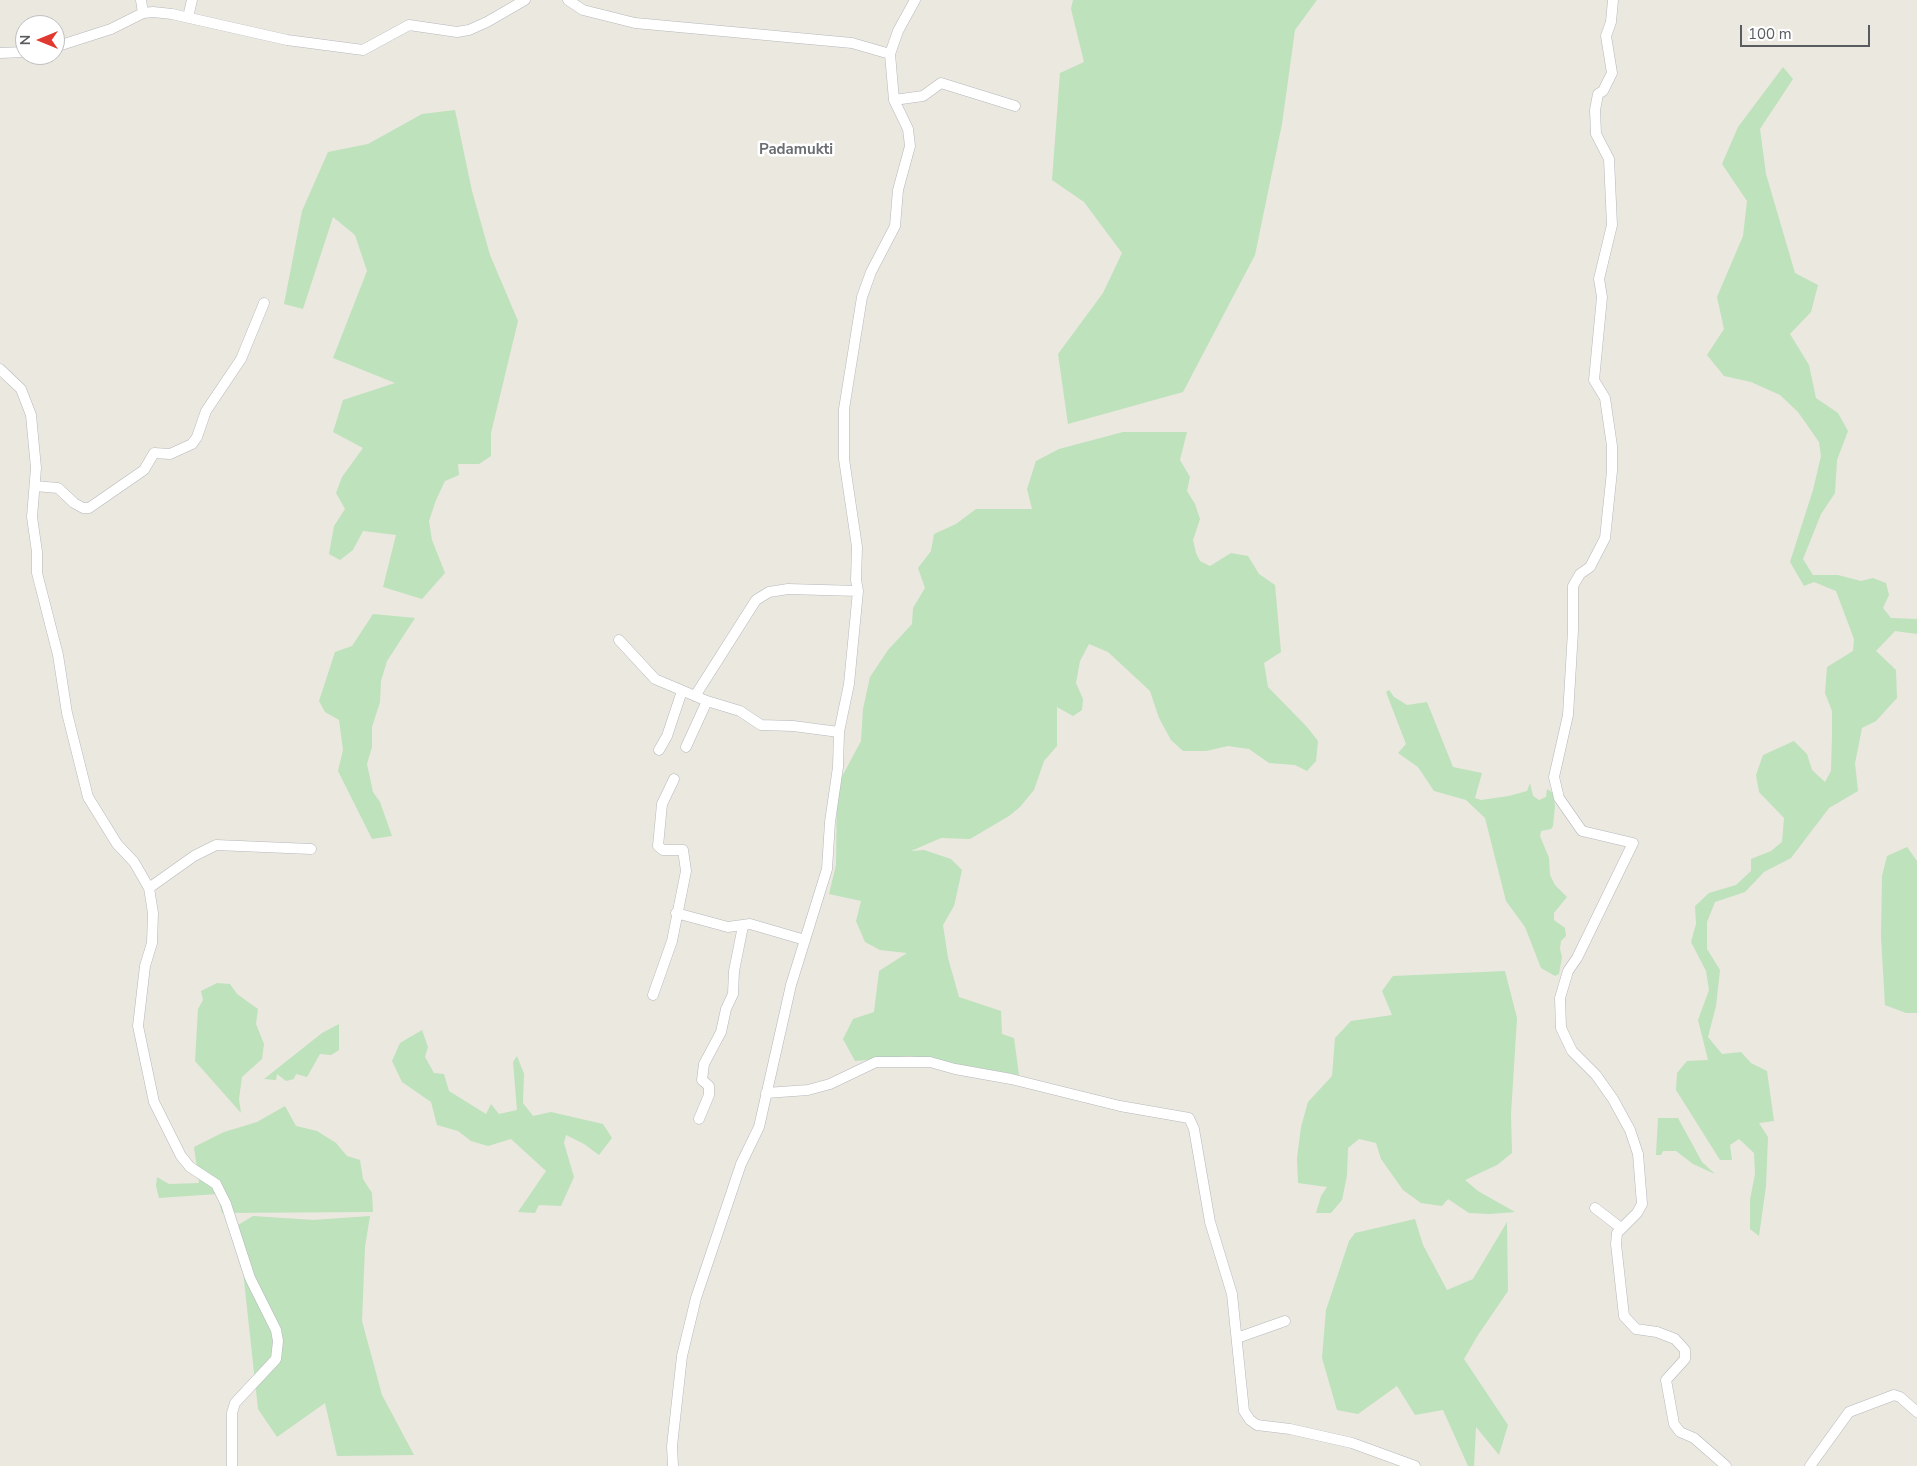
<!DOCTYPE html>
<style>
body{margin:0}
#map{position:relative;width:1917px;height:1466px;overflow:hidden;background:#ebe8df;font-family:"Nunito Sans",sans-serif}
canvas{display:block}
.north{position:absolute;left:15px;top:15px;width:50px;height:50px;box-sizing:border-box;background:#fff;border:1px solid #bcbebf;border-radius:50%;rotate:270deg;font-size:14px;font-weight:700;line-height:20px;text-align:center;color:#585c60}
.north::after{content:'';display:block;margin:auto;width:18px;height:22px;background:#e03930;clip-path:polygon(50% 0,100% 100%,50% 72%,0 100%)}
.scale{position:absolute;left:1740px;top:25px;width:130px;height:22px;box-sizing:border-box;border:2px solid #585c60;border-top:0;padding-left:6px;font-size:15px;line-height:18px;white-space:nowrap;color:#585c60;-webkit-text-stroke:4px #fff;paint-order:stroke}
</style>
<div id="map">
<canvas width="1917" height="1466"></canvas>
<div class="north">N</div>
<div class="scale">100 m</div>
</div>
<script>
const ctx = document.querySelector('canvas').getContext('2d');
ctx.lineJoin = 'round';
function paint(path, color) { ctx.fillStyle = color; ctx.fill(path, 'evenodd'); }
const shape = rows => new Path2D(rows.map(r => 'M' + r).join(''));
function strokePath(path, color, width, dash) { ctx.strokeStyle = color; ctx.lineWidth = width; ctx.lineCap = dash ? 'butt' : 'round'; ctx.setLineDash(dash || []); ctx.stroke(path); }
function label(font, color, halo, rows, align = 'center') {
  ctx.font = font + ' "Nunito Sans",sans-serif'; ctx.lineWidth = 5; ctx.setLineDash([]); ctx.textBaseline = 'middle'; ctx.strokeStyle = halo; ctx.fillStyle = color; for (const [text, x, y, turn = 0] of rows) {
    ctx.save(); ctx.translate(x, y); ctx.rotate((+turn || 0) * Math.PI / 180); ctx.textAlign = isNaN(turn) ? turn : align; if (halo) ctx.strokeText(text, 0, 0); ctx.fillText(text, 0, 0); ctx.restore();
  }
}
paint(shape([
 [1073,0,1317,0,1295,30,1282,124,1255,255,1183,392,1068,424,1058,354,1103,293,1122,253,1084,202,1052,180,1060,73,1084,62,1071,9],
 [1783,67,1793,79,1760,129,1766,174,1795,273,1818,285,1811,312,1790,334,1809,365,1816,398,1838,413,1848,431,1837,460,1835,493,1821,514,1803,559,1813,575,1838,575,1861,581,1873,578,1886,583,1889,595,1883,608,1891,618,1917,619,1917,634,1895,631,1876,651,1896,670,1897,698,1876,721,1862,728,1855,763,1858,791,1829,808,1791,858,1764,872,1745,892,1715,902,1707,922,1707,949,1720,970,1716,1006,1708,1037,1722,1054,1741,1052,1751,1063,1767,1071,1774,1121,1759,1123,1768,1137,1766,1186,1759,1236,1750,1229,1750,1200,1755,1174,1754,1153,1739,1139,1730,1145,1732,1160,1720,1160,1676,1090,1677,1073,1687,1061,1708,1060,1698,1020,1709,990,1706,971,1691,942,1696,924,1695,906,1709,893,1736,885,1751,871,1751,859,1771,851,1782,842,1784,818,1759,792,1756,775,1763,755,1794,741,1807,754,1812,770,1825,782,1831,771,1832,736,1832,711,1825,693,1827,667,1853,651,1854,639,1836,591,1814,582,1804,586,1790,562,1813,490,1821,456,1819,442,1798,412,1780,395,1751,382,1724,376,1707,355,1724,329,1717,297,1743,236,1747,201,1722,164,1738,127],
 [455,110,472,191,490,255,518,321,491,433,491,456,479,464,458,464,459,475,445,481,436,500,429,521,432,540,445,573,422,599,383,587,396,535,363,531,353,550,340,560,329,554,334,526,345,509,336,493,342,477,363,448,333,432,343,400,395,383,333,358,367,271,355,235,333,217,303,309,284,304,302,211,328,152,368,144,422,114],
 [1123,432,1187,432,1180,460,1190,477,1187,491,1195,504,1200,519,1193,540,1196,553,1200,561,1210,566,1231,553,1248,556,1259,574,1275,585,1281,652,1264,663,1268,687,1307,727,1318,741,1316,761,1307,771,1295,765,1269,763,1249,749,1228,746,1206,751,1183,751,1171,740,1159,718,1150,691,1108,652,1089,644,1080,661,1076,683,1083,699,1082,710,1073,716,1057,707,1057,746,1044,761,1034,790,1020,807,1009,816,970,839,941,838,911,851,924,850,951,859,962,870,954,906,943,925,948,958,959,997,1001,1011,1002,1034,1014,1038,1019,1075,910,1056,855,1061,843,1039,853,1019,874,1012,879,971,907,953,880,950,865,942,856,921,861,901,829,894,836,865,837,786,861,741,863,709,870,677,888,650,912,624,913,608,925,588,918,568,931,551,934,534,956,524,976,509,1032,509,1027,489,1036,461,1059,449],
 [373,614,415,618,387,661,381,681,380,702,372,727,372,747,367,764,373,792,380,802,392,836,372,839,338,771,343,750,339,720,325,712,319,701,335,652,352,646],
 [1389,690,1394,697,1407,705,1427,702,1453,767,1482,773,1475,798,1481,800,1509,796,1527,791,1530,783,1533,796,1539,800,1546,797,1547,789,1553,793,1555,806,1553,826,1551,829,1541,831,1540,836,1549,858,1550,875,1555,885,1567,897,1554,913,1554,920,1565,928,1566,936,1561,941,1560,949,1562,957,1559,974,1555,976,1541,968,1525,927,1506,901,1485,818,1466,800,1434,791,1418,767,1398,753,1406,744,1386,692],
 [1907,847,1917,861,1917,1013,1906,1013,1885,1005,1881,937,1882,876,1887,856],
 [1505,971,1517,1018,1511,1114,1512,1153,1497,1165,1465,1180,1478,1191,1515,1212,1490,1214,1469,1213,1448,1199,1442,1206,1421,1203,1403,1190,1381,1159,1376,1143,1359,1139,1348,1148,1347,1175,1342,1200,1331,1213,1316,1213,1321,1196,1327,1187,1298,1183,1297,1158,1301,1127,1308,1102,1332,1076,1335,1038,1351,1021,1392,1015,1382,991,1393,976],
 [217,983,230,984,237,994,258,1009,256,1024,264,1044,262,1059,242,1077,239,1099,241,1113,195,1061,198,1009,203,1000,201,991],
 [339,1024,339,1050,331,1055,320,1054,307,1077,296,1074,294,1079,286,1081,277,1074,276,1080,264,1079,322,1033],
 [422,1030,428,1047,425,1057,434,1073,444,1074,449,1091,486,1114,491,1104,499,1114,517,1110,513,1062,517,1056,524,1074,523,1103,533,1116,551,1112,603,1124,612,1138,599,1155,584,1144,566,1135,564,1143,574,1177,561,1206,539,1205,535,1213,518,1212,546,1171,511,1139,488,1146,471,1141,458,1131,437,1125,431,1102,402,1082,392,1061,400,1043],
 [285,1106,296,1126,317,1131,336,1143,347,1156,360,1160,363,1179,372,1193,373,1212,222,1213,217,1194,159,1198,156,1186,157,1177,169,1184,199,1183,194,1147,224,1132,257,1122],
 [1658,1118,1678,1118,1702,1162,1715,1174,1693,1164,1676,1151,1663,1151,1661,1155,1656,1155],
 [253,1216,313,1220,370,1216,365,1247,362,1321,382,1395,414,1455,337,1456,325,1403,277,1437,258,1409,238,1225],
 [1415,1219,1423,1245,1447,1290,1473,1279,1507,1222,1508,1291,1478,1335,1464,1359,1508,1425,1499,1455,1476,1427,1474,1466,1468,1466,1443,1410,1415,1415,1397,1386,1358,1414,1337,1410,1322,1358,1326,1310,1349,1241,1355,1233]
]), '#bde2bc');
const minor = shape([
 [141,0,143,13],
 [568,0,583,10,635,23,852,43,890,54],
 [1613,0,1611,22,1606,36,1612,73,1603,91,1598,94,1595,110,1596,134,1609,159,1612,225,1599,279,1602,297,1594,380,1605,398,1612,446,1612,471,1605,538,1590,567,1580,574,1573,586,1573,631,1568,715,1554,777,1559,798,1582,831,1633,843,1577,958,1568,971,1560,998,1561,1028,1572,1051,1596,1075,1613,1099,1630,1130,1638,1154,1642,1204,1637,1213,1617,1233,1616,1244,1624,1316,1636,1329,1657,1332,1675,1339,1685,1350,1685,1359,1666,1380,1674,1424,1680,1432,1694,1438,1726,1466],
 [188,17,192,0],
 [55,47,111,29,143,13,153,12,172,14,287,40,363,50,409,25,457,32,469,30,487,22,525,0],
 [0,53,25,52],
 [894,100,923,96,941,83,1015,106],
 [0,369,21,389,31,415,36,468,32,517,37,552,37,573,58,655,67,713,88,797,117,844,134,862,149,888,153,913,152,943,145,966,138,1026,154,1102,181,1156,190,1167,216,1184,226,1204,250,1278,276,1330,278,1341,276,1359,235,1403,232,1413,232,1466],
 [35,486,58,488,74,503,83,508,89,508,144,470,154,453,170,454,192,444,197,437,206,411,241,359,264,303],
 [619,640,655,679,707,701,740,711,761,725,793,726,839,732],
 [695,696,756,600,769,592,788,589,858,591],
 [686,747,707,701],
 [659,750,667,736,682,691],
 [149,888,194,856,216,845,311,849],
 [676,913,728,927,750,924,805,940],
 [653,995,672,941,686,871,683,850,663,850,658,846,662,804,674,779],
 [766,1093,808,1090,830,1084,876,1062,930,1062,955,1069,1011,1079,1120,1106,1189,1118,1194,1129,1210,1222,1232,1294,1244,1411,1250,1420,1257,1425,1290,1429,1352,1443,1415,1466],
 [699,1119,709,1095,709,1086,702,1080,704,1064,721,1032,726,1009,733,994,734,971,743,926],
 [1595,1208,1621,1228],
 [1237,1338,1285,1321],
 [673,1466,672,1446,682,1356,696,1298,741,1164,759,1127,791,985,827,869,830,822,838,767,839,732,849,684,858,591,856,580,857,547,844,459,844,409,862,297,871,272,895,226,898,190,910,146,908,129,894,100,890,54,898,31,915,0],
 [1810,1466,1849,1412,1894,1395,1900,1397,1917,1412]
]);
strokePath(minor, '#b5b7bc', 11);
strokePath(minor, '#fff', 10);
label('bold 15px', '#696e72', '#fff', [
 ["Padamukti",796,150]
]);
</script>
